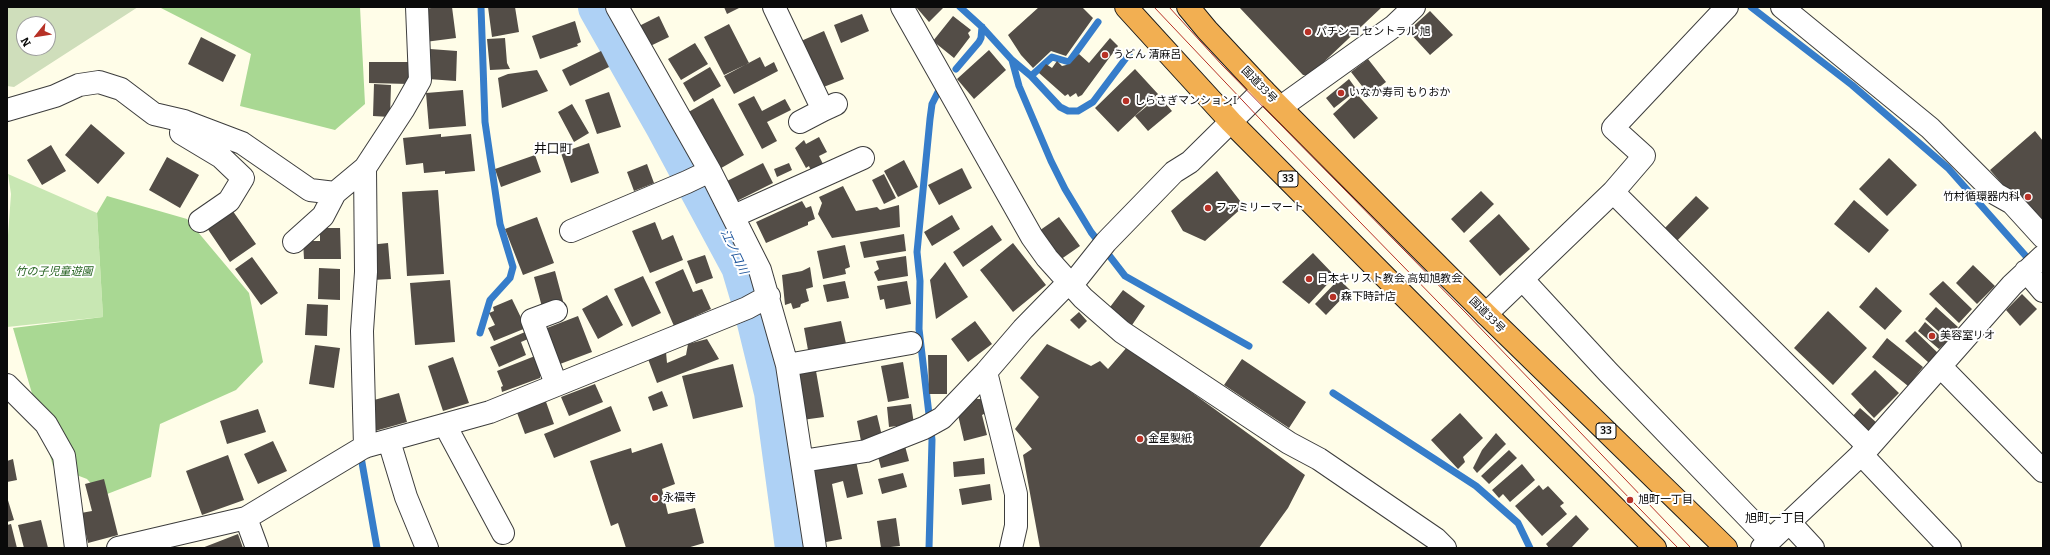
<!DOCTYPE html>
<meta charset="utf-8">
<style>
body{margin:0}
#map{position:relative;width:2050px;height:555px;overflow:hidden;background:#fffde8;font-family:Bitter,serif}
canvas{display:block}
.frame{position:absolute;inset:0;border:8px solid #0a0a0a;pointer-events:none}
.north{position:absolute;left:16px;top:16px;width:40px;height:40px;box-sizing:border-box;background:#fff;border:1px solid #9d9d9d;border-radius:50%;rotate:240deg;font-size:11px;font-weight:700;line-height:16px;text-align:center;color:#0a0a0a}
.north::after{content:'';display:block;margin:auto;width:14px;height:18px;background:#b73126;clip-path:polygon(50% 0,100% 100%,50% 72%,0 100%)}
</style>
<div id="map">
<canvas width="2050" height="555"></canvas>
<div class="frame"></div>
<div class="north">N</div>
</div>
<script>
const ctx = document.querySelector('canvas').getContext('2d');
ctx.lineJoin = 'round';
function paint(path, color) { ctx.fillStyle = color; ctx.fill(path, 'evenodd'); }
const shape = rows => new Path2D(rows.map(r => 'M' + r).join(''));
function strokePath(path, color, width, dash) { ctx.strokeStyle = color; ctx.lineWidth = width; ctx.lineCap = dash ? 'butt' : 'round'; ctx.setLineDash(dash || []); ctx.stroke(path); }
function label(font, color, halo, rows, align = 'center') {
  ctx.font = font + ' Bitter,"Noto Sans JP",serif'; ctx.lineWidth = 4; ctx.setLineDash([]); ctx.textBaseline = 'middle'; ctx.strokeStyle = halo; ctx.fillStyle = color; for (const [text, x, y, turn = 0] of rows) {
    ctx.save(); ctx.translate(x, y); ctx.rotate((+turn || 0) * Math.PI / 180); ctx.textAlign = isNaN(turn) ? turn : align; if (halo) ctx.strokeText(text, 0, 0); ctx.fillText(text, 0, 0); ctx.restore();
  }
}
paint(shape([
 [8,174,97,213,103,317,7,327,7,249,11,194]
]), '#c8e7b3');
paint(shape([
 [159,7,360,7,365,104,335,130,240,106,251,54],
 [107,196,187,219,249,293,263,362,236,390,160,424,151,477,102,496,87,479,53,466,13,328,103,317,97,213]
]), '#a9d893');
paint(shape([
 [7,7,138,7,14,87,7,86],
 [24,24,48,24,48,48,24,48]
]), '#cfdebb');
strokePath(shape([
 [960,7,982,27,1012,60,1019,86,1051,161,1065,189,1091,232,1125,276,1249,346],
 [1751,7,1852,85,1948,168,2032,263],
 [1012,60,1031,76,1060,107,1068,111,1078,111,1093,102,1129,54],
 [956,69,979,42,981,38,982,27],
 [1031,76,1052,57,1069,62,1098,22],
 [480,333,490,300,510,278,513,267,500,224,485,122,481,7],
 [1333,393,1476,486,1518,523,1530,548],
 [361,457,377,548],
 [929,548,932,440,919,329,920,281,917,252,930,119,932,104,939,90]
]), '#367dca', 7);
strokePath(shape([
 [600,7,667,125,743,266,756,310,776,392,797,548]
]), '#aed1f5', 44);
paint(shape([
 [441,7,452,7,456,38,425,42,422,9],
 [488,7,515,7,519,32,492,37],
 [724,7,741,7,727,14],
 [916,7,943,7,943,8,929,22],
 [1039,7,1082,7,1093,18,1066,56,1051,51,1033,68,1021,55,1008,35],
 [1239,7,1382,7,1310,75,1303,75],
 [1430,11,1453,35,1430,55,1408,31],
 [862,14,869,31,841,43,834,25],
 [659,16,669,37,644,49,633,29],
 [953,16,971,30,968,33,970,37,954,58,933,41],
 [575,21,581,42,577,44,578,46,540,59,532,36],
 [729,24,749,63,724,75,704,37],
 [824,31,844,79,821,88,801,41],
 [201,37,236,55,223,82,188,64],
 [505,38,507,63,510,69,490,70,487,39],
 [1110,38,1118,46,1082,95,1078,97,1076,93,1070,97,1068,94,1065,96,1039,73,1046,64,1052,68,1057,61,1062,66,1070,64,1079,54,1089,63],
 [695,43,708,64,681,80,668,59],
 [430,49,457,51,456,81,428,79],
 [989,50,1006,70,974,99,957,79],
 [601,51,609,67,570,86,562,70],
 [760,57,765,67,774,62,778,71,734,94,724,76],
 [1368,59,1386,82,1369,95,1351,72],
 [369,62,409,62,409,84,369,83],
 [710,67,721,86,694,102,683,83],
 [1135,69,1158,94,1118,132,1095,108],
 [537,70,548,91,502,108,498,78,508,74],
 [1349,79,1357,90,1334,108,1326,98],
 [374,84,391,85,390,117,373,116],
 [463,90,466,126,429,129,426,93],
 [609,92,621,127,597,134,585,100],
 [1356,93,1378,118,1354,139,1333,114],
 [754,96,762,111,785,99,791,110,767,122,777,141,762,149,738,104],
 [1159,96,1172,111,1148,131,1135,116],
 [713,98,744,155,716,171,685,114],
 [572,104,589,133,574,142,558,112],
 [91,124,125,153,98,184,65,155],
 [2035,131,2043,141,2043,223,2039,226,1990,170],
 [441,134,441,137,471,134,475,171,445,174,445,171,424,173,423,163,406,165,403,138],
 [819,137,827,152,819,156,823,164,811,171,809,166,806,168,795,148,804,140,806,144],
 [589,143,599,173,571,183,561,153],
 [51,145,66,171,42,185,27,160],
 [535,155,541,172,501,187,495,169],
 [167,157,199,175,180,208,149,190],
 [1889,158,1917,185,1887,216,1859,189],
 [904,160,918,187,898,197,884,171],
 [763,163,773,183,731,204,721,184],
 [789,163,792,170,777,177,774,169],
 [647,164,654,183,634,191,627,172],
 [962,168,972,188,939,205,928,185],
 [1217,171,1244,206,1205,241,1183,231,1171,211],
 [884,174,896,198,884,204,872,180],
 [843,186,856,211,877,207,880,210,899,205,900,227,832,238,818,214,822,203,819,197],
 [438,190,444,274,407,276,402,192],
 [1481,191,1494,204,1464,233,1451,219],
 [1696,196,1709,208,1673,245,1661,232],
 [1854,200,1889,230,1869,253,1834,224],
 [802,201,806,208,811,206,815,219,808,222,808,225,766,243,756,222],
 [230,207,256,244,230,262,205,225],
 [1499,214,1530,249,1500,276,1469,241],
 [952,215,960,229,932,246,924,232],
 [537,217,554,263,523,275,505,229],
 [1059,217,1080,246,1057,262,1036,233],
 [655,222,662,240,673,235,683,260,650,273,632,231],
 [992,225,1002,240,963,267,953,252],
 [320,228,340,228,341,259,304,259,303,241,320,241],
 [904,234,906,251,864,258,860,242],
 [388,243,391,279,372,280,369,245],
 [1013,243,1046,285,1013,312,980,270],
 [845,245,850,267,845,269,846,274,823,279,817,251],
 [1313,253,1335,276,1309,304,1282,282],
 [705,255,713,278,696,284,687,261],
 [906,256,908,276,878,281,874,272,879,269,876,261],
 [252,257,278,293,261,305,235,269],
 [945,262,968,297,936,319,930,280],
 [1973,265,1995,286,1977,304,1956,283],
 [810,267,813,287,806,289,809,301,801,304,800,307,793,309,791,303,785,305,782,275,802,271],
 [319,268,340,269,340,300,318,299],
 [683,269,693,292,702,289,711,309,674,326,655,282],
 [555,271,563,301,542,307,534,277],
 [643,276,661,313,632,327,614,289],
 [1339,279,1350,290,1326,315,1315,304],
 [450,280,455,342,415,345,410,283],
 [845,281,849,298,827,302,823,285],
 [907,281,911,304,886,309,884,299,880,300,877,286],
 [1943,281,1972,309,1959,323,1929,294],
 [1876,287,1902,311,1885,330,1859,307],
 [1123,290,1145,306,1130,328,1107,311],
 [2022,294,2037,309,2020,326,2006,310],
 [607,295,623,325,598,339,582,309],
 [512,299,526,328,494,341,488,328,495,325,489,313,494,311,493,307],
 [307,304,328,305,327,336,305,335],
 [1936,307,1958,327,1947,339,1925,319],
 [1828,311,1867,348,1833,385,1794,348],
 [1079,312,1087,321,1079,329,1070,320],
 [578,316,592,352,560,364,547,328],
 [841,321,847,348,808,350,804,328],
 [975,321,992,344,968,362,951,339],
 [1925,322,1947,342,1939,349,1918,331],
 [1915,331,1938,353,1929,363,1905,341],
 [525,332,528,339,521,342,526,355,499,367,490,347],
 [1887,338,1923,367,1908,386,1872,357],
 [707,339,719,359,657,383,648,359,666,352,667,363,686,355,688,344],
 [1047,344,1091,366,1100,361,1108,369,1128,346,1305,475,1288,508,1259,548,1040,548,1023,455,1032,449,1015,429,1039,397,1020,378],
 [315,345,340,348,334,388,309,384],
 [928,355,947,355,947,394,929,394],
 [535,356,540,369,540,378,502,392,501,387,503,386,497,371],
 [453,357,469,403,443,411,428,366],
 [1242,359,1306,402,1289,428,1224,385],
 [903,362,909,398,888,402,881,366],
 [733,364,743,407,693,419,682,376],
 [1875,370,1899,393,1874,418,1851,394],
 [816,371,824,417,802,420,795,375],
 [595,384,603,402,569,416,561,397],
 [662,391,668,406,653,411,648,397],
 [399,393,407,422,375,431,367,402],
 [545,399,554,424,525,434,516,410],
 [973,399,984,399,988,412,982,415,987,435,964,441,958,415,968,404,973,403],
 [911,404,914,424,889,427,887,407],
 [611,406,621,431,554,458,544,434],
 [1860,408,1877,423,1869,433,1851,418],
 [258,409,266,432,227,444,220,421],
 [1460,413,1483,438,1463,457,1465,462,1458,469,1431,440],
 [877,415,882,436,861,441,857,421],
 [1496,433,1506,444,1477,473,1473,468,1482,450],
 [273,441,287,471,258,484,244,454],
 [662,443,675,484,662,489,668,514,695,508,704,543,687,548,626,548,618,523,611,526,590,461,631,448,632,453],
 [905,446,909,461,881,468,877,453],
 [1509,450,1517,458,1489,484,1481,476],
 [228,455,244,500,202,515,186,471],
 [984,458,985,474,954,477,953,462],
 [13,459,17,480,7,482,7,461],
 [856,461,863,494,847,498,843,481,832,484,842,539,821,543,810,479,816,470],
 [1522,464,1535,480,1510,502,1503,494,1499,498,1492,490],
 [903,473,907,487,882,494,878,479],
 [104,479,118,535,88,543,81,513,92,511,85,484],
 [990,484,992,500,962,505,959,489],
 [1539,485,1543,490,1548,486,1564,503,1560,506,1567,514,1542,536,1515,506],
 [7,497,14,520,7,522],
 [1576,515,1589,529,1571,548,1549,548,1546,544],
 [896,518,900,546,881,548,877,521],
 [41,520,48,548,24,548,18,525],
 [11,524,17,548,7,548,7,525],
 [238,534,243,548,202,548]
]), '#534d47');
const minor = shape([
 [617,7,710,171,760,270,787,365,815,548],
 [774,7,823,110,836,104],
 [902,7,1032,237,1047,258,1083,298,1122,332,1289,443,1319,459,1436,539,1445,548],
 [1782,7,1930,128,1996,194,2012,203,2043,237],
 [1281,107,1394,26,1414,7],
 [7,110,55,96,79,85,99,82,121,89,154,114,184,121,242,143,310,190,335,193],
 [184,121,181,133,221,157,243,178,229,201,200,221],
 [800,122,823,110],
 [365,168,366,272,362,331,365,447],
 [1613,192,1869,447],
 [734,216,863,158],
 [571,231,687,182,710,171],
 [294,242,323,216,335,193,365,168,403,110,420,80,417,7],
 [2026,271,2043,291],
 [1523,280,1608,372,1770,540],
 [1071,286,1106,242,1174,172,1190,162,1263,90],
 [1486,314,1613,192,1644,156,1613,128,1727,7],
 [787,365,911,343],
 [1941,367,2043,471],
 [986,372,1016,494,1016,526,1011,548],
 [556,384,532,320,556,311],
 [7,385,46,424,64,456,76,548],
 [445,425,503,533],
 [389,441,406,497,427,548],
 [1861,454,1950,548],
 [802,461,866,451,924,428,942,418,986,372,1023,329,1068,283],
 [246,518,257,548],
 [1789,522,1813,548],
 [118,548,246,518,364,447,490,412,747,308,769,296],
 [1762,548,1869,447,2012,285,2043,256]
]);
const highway = shape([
 [1126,7,1231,122,1655,548],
 [1188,7,1207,30,1263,90,1394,222,1486,314,1726,548]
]);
strokePath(minor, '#3d3d3d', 24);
strokePath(highway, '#1b1b1b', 24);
strokePath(minor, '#fff', 22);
strokePath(highway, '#f2af52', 22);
strokePath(shape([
 [1154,7,1279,139,1678,548],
 [1169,7,1222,65,1466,313,1691,548]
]), '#b73126', 1);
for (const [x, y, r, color] of [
 [1308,32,4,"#b73126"],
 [1105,55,4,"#b73126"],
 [1341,93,4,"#b73126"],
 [1126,101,4,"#b73126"],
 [2028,197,4,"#b73126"],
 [1208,208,4,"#b73126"],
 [1309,279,4,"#b73126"],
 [1333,297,4,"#b73126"],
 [1932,336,4,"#b73126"],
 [1140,439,4,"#b73126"],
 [655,498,4,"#b73126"],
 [1630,500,4,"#b73126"]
]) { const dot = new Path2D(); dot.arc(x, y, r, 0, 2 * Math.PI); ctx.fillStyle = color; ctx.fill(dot); strokePath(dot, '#fff', 1.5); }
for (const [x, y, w] of [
 [1288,179,20],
 [1606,431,20]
]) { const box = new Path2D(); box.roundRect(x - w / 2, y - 8, w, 16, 3); ctx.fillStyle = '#fff'; ctx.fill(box); strokePath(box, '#0a0a0a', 1); }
label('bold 10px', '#0a0a0a', null, [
 ["33",1288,179],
 ["33",1606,431]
]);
label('11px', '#0a0a0a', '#fff', [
 ["パチンコ セントラル 旭",1316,32],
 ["うどん 清麻呂",1113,55],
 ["いなか寿司 もりおか",1349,93],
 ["しらさぎマンションI",1134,101],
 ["竹村循環器内科",2020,197,"right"],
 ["ファミリーマート",1216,208],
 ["日本キリスト教会 高知旭教会",1317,279],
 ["森下時計店",1341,297],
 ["美容室リオ",1940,336],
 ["金星製紙",1148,439],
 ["永福寺",663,498],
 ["旭町一丁目",1638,500]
], 'left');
label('11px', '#0a0a0a', '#fff', [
 ["国道33号",1259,85,46],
 ["国道33号",1487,315,45]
]);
label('italic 11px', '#22601d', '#fff', [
 ["竹の子児童遊園",54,272]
]);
label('italic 12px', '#175099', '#fff', [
 ["江ノ口川",734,252,65]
]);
label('12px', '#0a0a0a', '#fff', [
 ["旭町一丁目",1775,519]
]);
label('13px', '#0a0a0a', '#fff', [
 ["井口町",553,149]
]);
</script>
